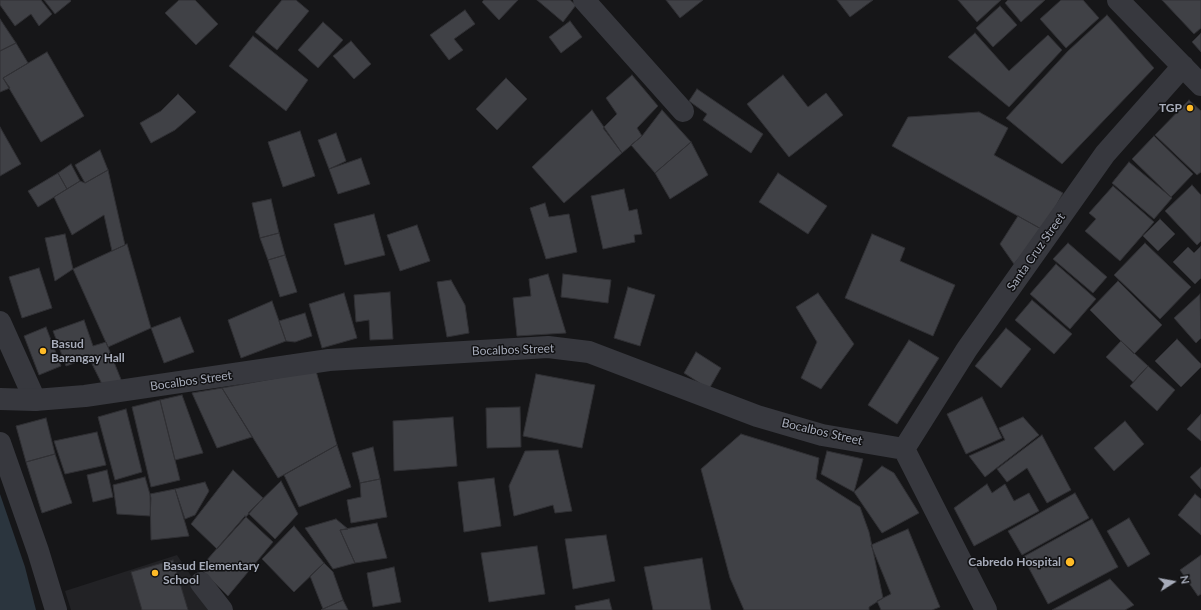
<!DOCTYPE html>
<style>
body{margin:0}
#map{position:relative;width:1201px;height:610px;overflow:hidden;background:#161618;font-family:Lato,sans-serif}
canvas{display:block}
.north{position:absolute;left:1153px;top:562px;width:40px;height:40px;-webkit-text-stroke:3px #111113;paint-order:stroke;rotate:79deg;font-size:11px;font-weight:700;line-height:16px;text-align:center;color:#a7acba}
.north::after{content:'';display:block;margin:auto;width:14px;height:18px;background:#a7acba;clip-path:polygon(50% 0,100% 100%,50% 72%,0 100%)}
</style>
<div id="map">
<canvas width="1201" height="610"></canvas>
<div class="north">N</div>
</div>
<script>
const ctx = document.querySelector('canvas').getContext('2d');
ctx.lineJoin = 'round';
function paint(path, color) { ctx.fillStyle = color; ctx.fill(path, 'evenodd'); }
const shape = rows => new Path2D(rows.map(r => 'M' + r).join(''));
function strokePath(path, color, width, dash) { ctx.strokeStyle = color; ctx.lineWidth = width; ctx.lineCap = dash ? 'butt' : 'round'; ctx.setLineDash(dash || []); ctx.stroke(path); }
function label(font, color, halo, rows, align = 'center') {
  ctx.font = font + ' Lato,sans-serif'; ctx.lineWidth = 3; ctx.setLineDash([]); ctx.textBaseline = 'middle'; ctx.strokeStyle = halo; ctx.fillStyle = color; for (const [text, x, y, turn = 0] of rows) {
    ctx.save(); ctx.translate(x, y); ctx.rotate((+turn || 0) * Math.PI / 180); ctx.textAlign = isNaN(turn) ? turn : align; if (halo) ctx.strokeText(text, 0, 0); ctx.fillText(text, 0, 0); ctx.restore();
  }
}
paint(shape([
 [177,555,214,610,71,610,65,591]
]), '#222225');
paint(shape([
 [0,494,25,567,36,610,0,610]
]), '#2b353e');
const building = shape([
 [0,0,41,0,52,14,39,26,31,14,15,26,0,5,0,0],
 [44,0,70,0,71,1,55,14,44,0],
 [179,0,195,0,218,24,196,45,165,13,179,0],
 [282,0,296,0,309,11,277,50,255,32,282,0],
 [484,0,518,0,499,20,482,2,484,0],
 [537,0,570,0,576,5,563,22,537,0],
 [666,0,703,0,680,18,666,0],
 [837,0,873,0,850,17,837,0],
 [958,0,1001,0,977,22,958,0],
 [1008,0,1045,0,1021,22,1005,3,1008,0],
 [1061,0,1083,0,1099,18,1066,48,1040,19,1061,0],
 [1162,0,1201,0,1201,28,1194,34,1162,0],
 [1000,6,1017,25,993,47,976,28,1000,6],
 [465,10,475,24,454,39,463,50,449,60,430,35,465,10],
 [1107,15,1154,68,1062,164,1006,118,1068,51,1107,15],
 [0,19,16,43,0,51,0,19],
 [570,21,582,37,561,53,549,37,570,21],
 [323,22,343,40,318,68,298,50,323,22],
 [975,33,1009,71,1048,35,1062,50,1009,107,948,57,975,33],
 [1201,33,1201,52,1192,42,1201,33],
 [253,36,308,80,286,111,229,66,253,36],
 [351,41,371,64,354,79,333,56,351,41],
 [16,43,28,63,3,78,10,88,0,92,0,51,16,43],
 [47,52,84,116,41,142,3,78,47,52],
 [632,75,658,106,637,128,642,136,622,153,603,128,617,114,606,98,632,75],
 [783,75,808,107,826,93,843,115,789,157,747,104,783,75],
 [506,78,527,99,497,130,476,109,506,78],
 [697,89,763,134,751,153,703,120,707,114,689,101,697,89],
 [178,94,196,112,175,130,151,143,140,123,161,111,178,94],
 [1189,100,1201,111,1201,172,1197,175,1155,135,1189,100],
 [592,110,622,153,564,203,532,167,592,110],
 [662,110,691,142,655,173,631,145,642,136,662,110],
 [979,112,1008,128,994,155,1063,193,1043,230,892,146,908,117,979,112],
 [0,127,21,164,0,176,0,127],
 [300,131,315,176,283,187,268,142,300,131],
 [336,133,346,161,329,169,318,140,336,133],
 [1154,136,1193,174,1171,197,1132,159,1154,136],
 [691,142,708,175,670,199,655,173,691,142],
 [100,150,108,170,85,183,75,165,100,150],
 [361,158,370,184,338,194,329,169,361,158],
 [1129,162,1172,198,1154,219,1112,183,1129,162],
 [71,164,80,181,67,189,58,173,71,164],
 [108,170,125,245,112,251,104,215,72,235,54,197,80,181,85,183,108,170],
 [58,173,67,189,38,207,28,191,58,173],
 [778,173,827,206,808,234,759,202,778,173],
 [1192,185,1201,195,1201,241,1197,245,1165,211,1192,185],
 [1113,186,1154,222,1120,261,1085,231,1096,219,1089,213,1113,186],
 [624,189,629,211,637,209,642,234,634,235,635,242,603,249,591,196,624,189],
 [271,199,279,233,260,238,252,203,271,199],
 [545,203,549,217,569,214,577,252,546,259,530,208,545,203],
 [374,214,385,255,345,265,334,224,374,214],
 [1018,216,1043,230,1014,264,1000,244,1018,216],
 [1160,219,1175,234,1158,251,1143,236,1160,219],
 [417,225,430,261,400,271,387,235,417,225],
 [279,233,285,255,268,260,260,238,279,233],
 [65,234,73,269,55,281,45,238,65,234],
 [872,234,905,248,900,261,955,285,933,336,845,298,872,234],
 [1068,243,1107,277,1093,293,1053,259,1068,243],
 [1145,243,1191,287,1160,319,1114,275,1145,243],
 [127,244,151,328,108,347,73,269,127,244],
 [1201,246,1201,278,1195,284,1173,262,1188,247,1194,253,1201,246],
 [285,255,297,292,280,297,268,260,285,255],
 [1056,264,1096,299,1070,329,1030,294,1056,264],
 [39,268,52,308,22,318,9,277,39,268],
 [548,274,566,333,517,336,513,298,531,296,529,279,548,274],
 [563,274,611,280,608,303,561,297,563,274],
 [451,280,465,305,469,333,447,337,437,282,451,280],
 [1118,281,1162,325,1134,354,1090,310,1118,281],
 [628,287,655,295,640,346,614,338,628,287],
 [390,292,393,339,370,340,369,320,356,322,354,295,390,292],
 [344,293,357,338,322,348,309,304,344,293],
 [818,293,854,344,821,389,801,378,817,342,796,307,818,293],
 [1200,294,1201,338,1196,343,1174,318,1200,294],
 [1032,300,1072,334,1054,354,1015,320,1032,300],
 [272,301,286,341,241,358,228,320,272,301],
 [305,313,312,336,295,342,286,341,279,321,305,313],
 [180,317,194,352,164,363,151,328,180,317],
 [84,320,93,346,106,342,122,382,103,386,89,358,66,366,53,331,84,320],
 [46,327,61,366,39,375,24,336,46,327],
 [1006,328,1031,349,1001,388,975,366,1006,328],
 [1177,339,1201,364,1201,367,1181,387,1155,361,1177,339],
 [909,340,939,358,897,424,868,405,909,340],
 [1121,341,1148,366,1133,382,1106,357,1121,341],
 [696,352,721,368,709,389,684,373,696,352],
 [1148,366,1175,390,1157,411,1130,386,1148,366],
 [316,371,337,445,278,478,222,388,316,371],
 [536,374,595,385,582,448,523,436,536,374],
 [222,388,252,437,217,448,192,393,222,388],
 [182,395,203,453,175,460,160,400,182,395],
 [982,397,1002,438,966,454,947,414,982,397],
 [160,400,180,480,151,487,132,407,160,400],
 [520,407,521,447,487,448,486,408,520,407],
 [126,409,142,472,115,480,98,417,126,409],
 [1201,414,1201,441,1187,429,1201,414],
 [453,417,457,466,394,471,393,421,453,417],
 [1023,417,1039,435,985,477,969,456,1005,440,999,428,1023,417],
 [46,418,55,454,26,462,16,426,46,418],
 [1125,421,1144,444,1114,471,1094,448,1125,421],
 [97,432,106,465,65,474,54,441,97,432],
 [741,434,819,458,816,479,860,507,869,532,883,598,869,607,869,610,744,610,730,578,701,469,741,434],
 [1042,435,1071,490,1047,503,1027,468,1007,482,997,469,1042,435],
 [337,445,351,487,299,507,284,475,337,445],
 [373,447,380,479,360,483,352,453,373,447],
 [558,450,572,511,555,513,553,505,514,516,509,486,525,451,558,450],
 [827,451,863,459,854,492,821,474,827,451],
 [55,454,72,503,42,513,26,462,55,454],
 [882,466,894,473,919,513,882,533,854,492,882,466],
 [1201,467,1201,489,1190,477,1201,467],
 [107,470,113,497,93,502,87,475,107,470],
 [233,470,263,498,217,549,191,524,233,470],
 [145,477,151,498,150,516,117,514,113,485,145,477],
 [494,478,501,526,464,532,458,482,494,478],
 [380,479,387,517,351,523,347,500,361,497,360,483,380,479],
 [281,481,298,514,275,539,248,513,281,481],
 [205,482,209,491,195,515,185,519,175,489,205,482],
 [987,484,992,493,1005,484,1014,501,1029,493,1039,511,974,546,954,508,987,484],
 [175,489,189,536,151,540,150,494,175,489],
 [1075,493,1089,518,1022,555,1008,531,1075,493],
 [1195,494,1201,499,1201,535,1178,515,1195,494],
 [245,516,273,542,228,596,200,568,245,516],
 [1129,518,1150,554,1128,567,1107,531,1129,518],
 [336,519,348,529,340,530,355,563,333,569,305,528,336,519],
 [1092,519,1118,567,1048,604,1023,557,1092,519],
 [377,523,387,558,355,563,340,530,377,523],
 [294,526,324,563,294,592,262,559,294,526],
 [908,529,940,607,932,610,881,610,877,601,891,594,871,545,908,529],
 [606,535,615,581,573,589,565,539,606,535],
 [537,546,545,594,489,602,481,553,537,546],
 [1201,555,1201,594,1198,596,1180,570,1201,555],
 [702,558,711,610,653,610,644,567,702,558],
 [173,560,188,610,142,610,131,572,173,560],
 [324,563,333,572,343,600,323,609,310,576,324,563],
 [394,567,401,602,373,607,367,573,394,567],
 [1110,579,1134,605,1125,610,1052,610,1110,579],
 [609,599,612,610,576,610,575,606,609,599],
 [343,600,348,610,321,610,323,609,343,600]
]);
paint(building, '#404146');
strokePath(building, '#303034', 1);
strokePath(shape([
 [584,0,683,111],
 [0,322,35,400],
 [0,443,38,551,56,610],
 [201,583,222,610]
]), '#37383e', 22);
strokePath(shape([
 [1118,0,1201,85],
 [0,399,35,400,85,396,329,360,548,347,589,352,757,416,822,435,904,449,986,610],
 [904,449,967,349,1105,154,1183,66]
]), '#37383e', 22);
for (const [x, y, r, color] of [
 [1190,108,4,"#ffbb27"],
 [43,351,4,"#ffbb27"],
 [1070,562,5,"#ffbb27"],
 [155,573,4,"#ffbb27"]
]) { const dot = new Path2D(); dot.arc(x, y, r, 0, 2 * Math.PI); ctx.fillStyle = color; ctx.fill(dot); strokePath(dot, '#111113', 1.5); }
label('bold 12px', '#a7acba', '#111113', [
 ["TGP",1182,108],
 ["Basud",51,344,"left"],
 ["Barangay Hall",51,358,"left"],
 ["Cabredo Hospital",1061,562],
 ["Basud Elementary",163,566,"left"],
 ["School",163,580,"left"]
], 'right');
label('12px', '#a7acba', '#111113', [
 ["Santa Cruz Street",1036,252,-55],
 ["Bocalbos Street",513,350,-2],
 ["Bocalbos Street",191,381,-8],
 ["Bocalbos Street",822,432,13]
]);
</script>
